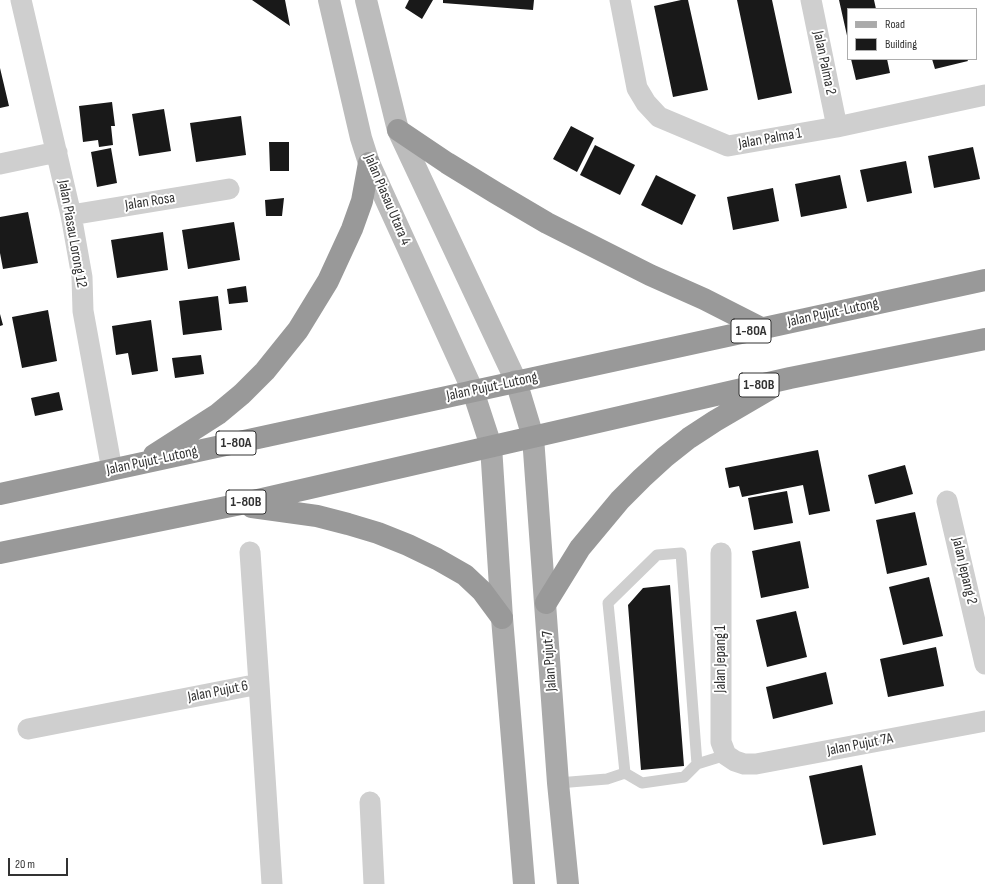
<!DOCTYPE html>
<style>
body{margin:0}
#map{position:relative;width:985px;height:884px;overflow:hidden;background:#fff;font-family:"Sofia Sans Condensed",sans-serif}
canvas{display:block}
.legend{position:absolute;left:847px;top:8px;width:130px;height:52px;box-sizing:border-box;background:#fff;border:1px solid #adadad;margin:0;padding:5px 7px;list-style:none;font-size:12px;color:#323232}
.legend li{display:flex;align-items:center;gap:8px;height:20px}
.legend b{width:20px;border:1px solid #adadad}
.scale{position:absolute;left:8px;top:858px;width:60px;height:18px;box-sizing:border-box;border:2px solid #323232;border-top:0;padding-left:5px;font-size:12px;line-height:14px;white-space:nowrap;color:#323232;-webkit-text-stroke:3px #fff;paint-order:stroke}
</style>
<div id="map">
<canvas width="985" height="884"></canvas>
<ul class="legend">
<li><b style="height:5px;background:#aaa"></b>Road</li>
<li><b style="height:11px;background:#191919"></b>Building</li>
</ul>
<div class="scale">20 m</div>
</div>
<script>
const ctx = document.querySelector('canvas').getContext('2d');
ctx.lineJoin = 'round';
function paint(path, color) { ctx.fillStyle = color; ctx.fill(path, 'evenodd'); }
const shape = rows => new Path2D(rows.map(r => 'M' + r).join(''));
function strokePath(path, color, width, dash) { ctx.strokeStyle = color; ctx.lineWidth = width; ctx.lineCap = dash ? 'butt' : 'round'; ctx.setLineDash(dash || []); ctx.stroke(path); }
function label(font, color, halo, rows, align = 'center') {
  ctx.font = font + ' "Sofia Sans Condensed",sans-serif'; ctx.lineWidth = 4; ctx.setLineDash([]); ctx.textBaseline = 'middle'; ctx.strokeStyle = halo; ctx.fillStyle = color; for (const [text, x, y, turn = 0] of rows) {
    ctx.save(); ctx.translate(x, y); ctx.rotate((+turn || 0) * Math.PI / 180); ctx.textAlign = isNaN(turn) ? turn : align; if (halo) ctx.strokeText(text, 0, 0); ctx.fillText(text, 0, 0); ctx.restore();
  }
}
paint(shape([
 [252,0,285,0,290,26],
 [409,0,433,0,422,19,405,8],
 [443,0,534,0,533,10,443,3],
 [681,0,688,0,708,90,673,97,654,6],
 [737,0,772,0,792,93,758,100],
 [839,0,874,0,876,9,848,9,848,40],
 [851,59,887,59,890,73,856,80],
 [932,59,967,59,968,61,935,69],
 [0,68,9,106,0,108],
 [112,102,115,126,111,126,113,145,99,147,98,140,83,142,79,106],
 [164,109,171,151,139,156,132,114],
 [241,116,246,155,196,162,190,123],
 [571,126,594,138,577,172,553,159],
 [269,142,289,142,289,171,270,171],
 [595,145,635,165,620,195,580,175],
 [973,147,980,179,934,188,928,156],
 [111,148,117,183,97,187,91,152],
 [906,161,912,193,867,202,860,170],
 [656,175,696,195,682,225,641,205],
 [840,175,847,208,801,217,795,184],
 [773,188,779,221,733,230,727,197],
 [284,198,282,216,266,216,265,200],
 [28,212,38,263,3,269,0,253,0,217],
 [234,222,240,260,188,269,182,230],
 [163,232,168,270,117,278,111,240],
 [246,286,248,302,229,304,227,289],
 [218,296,222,330,183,335,179,301],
 [48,310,57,361,22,368,12,317],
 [0,314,3,325,0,326],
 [151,320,158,371,132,375,128,353,116,355,112,326],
 [201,355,204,374,175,378,172,358],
 [59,392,63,410,35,416,31,398],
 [818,450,830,511,809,515,803,485,742,497,739,486,729,488,725,468],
 [905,465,913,494,875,504,868,475],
 [787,491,793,523,754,530,748,498],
 [915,512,927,565,887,574,876,520],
 [800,541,809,588,761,598,752,551],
 [929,577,943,636,903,645,889,587],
 [670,585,684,766,641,770,628,605,643,588],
 [796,611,807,657,767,667,756,620],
 [936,647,944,686,888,697,880,659],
 [826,672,833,704,773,719,766,687],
 [862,765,876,835,823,845,809,776]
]), '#191919');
strokePath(shape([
 [681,553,697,764,684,777,642,783,625,773,608,603,657,555,681,553],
 [697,764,726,755],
 [558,783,607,779,625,773]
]), '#cfcfcf', 11);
strokePath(shape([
 [21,0,71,215,82,277,83,311,112,470],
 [620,0,637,88,646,103,659,117,728,146,837,127,985,95],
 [811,0,837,127],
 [0,164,57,152],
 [71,215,229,189],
 [947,501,985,664],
 [250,552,259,684],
 [721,553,721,742,726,755,735,761,744,764,756,764,985,721],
 [28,729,259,684,272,884],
 [370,802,374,884]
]), '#cfcfcf', 21);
strokePath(shape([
 [329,0,361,138,369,163,473,391],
 [366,0,398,130,516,381]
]), '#bcbcbc', 22);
strokePath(shape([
 [516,381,533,437,558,783,568,884],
 [473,391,491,446,502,618,524,884]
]), '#aaa', 22);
strokePath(shape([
 [398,130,447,163,496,193,547,223,650,275,704,299,763,329],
 [154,455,218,414,242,394,265,371,298,330,328,281,352,229,362,201,369,163],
 [0,494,985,280],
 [252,507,317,516,348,524,378,533,408,545,437,559,465,575,482,591,502,618],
 [0,553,236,505,790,378,985,339],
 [546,603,580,548,620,500,642,478,665,457,689,438,715,421,768,390]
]), '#999', 22);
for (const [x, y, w] of [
 [751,331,40],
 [759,385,40],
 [236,443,40],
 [246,502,40]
]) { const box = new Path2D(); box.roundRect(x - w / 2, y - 12, w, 24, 3); ctx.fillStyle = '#fff'; ctx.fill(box); strokePath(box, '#323232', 1); }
label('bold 14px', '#323232', null, [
 ["1-80A",751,331],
 ["1-80B",759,385],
 ["1-80A",236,443],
 ["1-80B",246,502]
]);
label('15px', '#323232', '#fff', [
 ["Jalan Palma 2",824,63,78],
 ["Jalan Palma 1",770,139,-10],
 ["Jalan Piasau Utara 4",387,200,67],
 ["Jalan Rosa",150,202,-9],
 ["Jalan Piasau Lorong 12",72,234,80],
 ["Jalan Pujut-Lutong",833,313,-12],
 ["Jalan Pujut-Lutong",492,387,-12],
 ["Jalan Pujut-Lutong",152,461,-12],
 ["Jalan Jepang 2",964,571,77],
 ["Jalan Jepang 1",721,659,-90],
 ["Jalan Pujut 7",550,661,-94],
 ["Jalan Pujut 6",218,692,-11],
 ["Jalan Pujut 7A",860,745,-11]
]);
</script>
